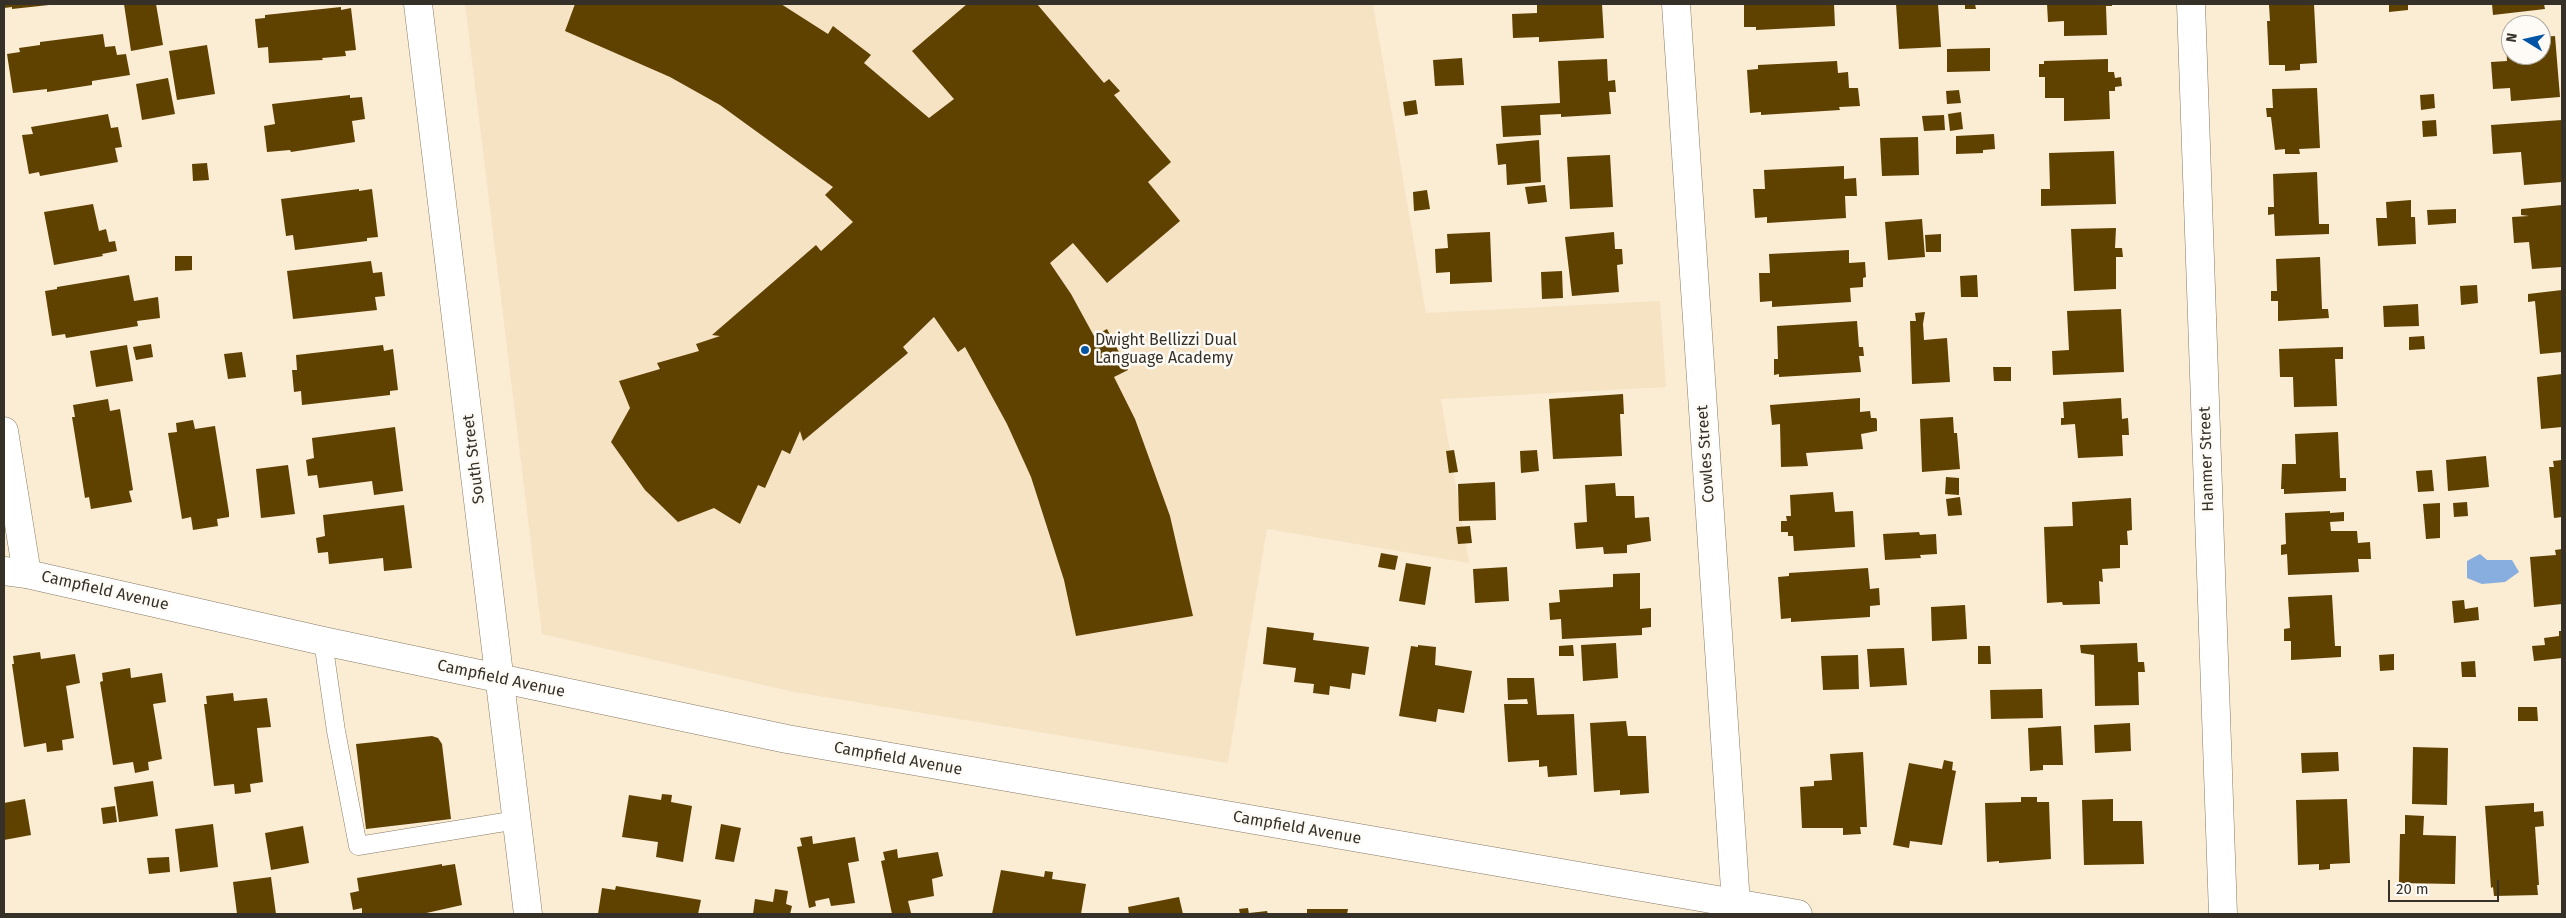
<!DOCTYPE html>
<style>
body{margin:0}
#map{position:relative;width:2566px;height:918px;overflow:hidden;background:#fbecd4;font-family:"Fira Sans",sans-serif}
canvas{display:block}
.frame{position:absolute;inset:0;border:5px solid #363128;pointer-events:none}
.north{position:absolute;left:2501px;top:15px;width:50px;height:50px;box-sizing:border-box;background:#fefbf6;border:1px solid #aeaaa4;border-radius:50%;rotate:279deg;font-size:14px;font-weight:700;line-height:20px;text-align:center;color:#363128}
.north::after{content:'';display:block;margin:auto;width:18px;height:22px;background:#0155a4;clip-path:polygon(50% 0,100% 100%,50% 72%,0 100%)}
.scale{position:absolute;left:2388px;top:880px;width:111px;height:22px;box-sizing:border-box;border:2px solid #363128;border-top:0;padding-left:6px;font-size:15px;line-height:18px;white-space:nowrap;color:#363128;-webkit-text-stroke:4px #fefbf6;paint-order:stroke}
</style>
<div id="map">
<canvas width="2566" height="918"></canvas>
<div class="frame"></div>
<div class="north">N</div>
<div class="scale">20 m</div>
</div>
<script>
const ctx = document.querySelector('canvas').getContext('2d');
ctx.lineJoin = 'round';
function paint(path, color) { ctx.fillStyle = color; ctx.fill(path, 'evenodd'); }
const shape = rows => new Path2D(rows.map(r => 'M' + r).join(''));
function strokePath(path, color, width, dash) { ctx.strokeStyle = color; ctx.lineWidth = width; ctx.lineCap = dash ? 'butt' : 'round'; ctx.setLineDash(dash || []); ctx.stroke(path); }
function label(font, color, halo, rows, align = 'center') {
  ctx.font = font + ' "Fira Sans",sans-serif'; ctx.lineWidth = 5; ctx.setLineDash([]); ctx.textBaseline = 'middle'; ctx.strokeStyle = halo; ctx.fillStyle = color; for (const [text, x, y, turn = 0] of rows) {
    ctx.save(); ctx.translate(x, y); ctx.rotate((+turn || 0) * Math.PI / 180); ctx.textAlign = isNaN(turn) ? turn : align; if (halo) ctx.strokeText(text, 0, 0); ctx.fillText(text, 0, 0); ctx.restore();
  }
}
paint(shape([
 [465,4,1373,4,1426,313,1660,301,1666,387,1441,399,1469,563,1267,529,1228,763,794,692,542,634]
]), '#f6e3c4');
paint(shape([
 [2480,554,2487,560,2512,560,2519,572,2505,582,2482,584,2467,578,2467,561]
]), '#87aedf');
paint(shape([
 [4,4,49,4,49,5,12,9,12,7,4,8],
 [124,4,156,4,163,45,131,51],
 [575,4,781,4,828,34,833,26,871,55,864,63,929,118,954,99,912,51,967,4,1037,4,1104,83,1109,79,1120,91,1114,95,1171,162,1148,182,1180,221,1107,283,1073,243,1050,263,1071,294,1094,336,1107,329,1128,370,1114,377,1135,419,1170,516,1193,616,1076,636,1064,580,1031,477,1007,424,965,347,958,352,934,317,903,347,908,353,803,441,800,431,790,454,782,450,765,488,758,485,740,524,714,508,678,522,645,490,611,442,630,408,619,381,660,369,657,363,699,351,696,344,720,336,712,335,816,245,821,251,853,222,825,195,833,187,720,105,670,77,565,31],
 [1537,4,1602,4,1604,38,1539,42,1539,37,1513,38,1512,14,1537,13],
 [1744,4,1834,4,1835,26,1756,30,1756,27,1744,27],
 [1896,4,1938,4,1941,47,1899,49],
 [1965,4,1975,4,1976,9,1965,9],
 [2047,4,2112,4,2112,6,2106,6,2107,35,2064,36,2064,21,2048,22],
 [2314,4,2317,63,2300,64,2300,70,2285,71,2285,65,2269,65,2267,21,2270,21,2269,5],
 [2389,4,2408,4,2408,10,2389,12],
 [2492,4,2544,4,2545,9,2493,15],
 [341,7,341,10,351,8,356,50,345,51,346,56,322,58,323,60,269,63,268,47,258,48,255,19,265,18,265,15],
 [103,34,105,47,115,46,117,55,126,54,130,75,92,81,92,85,47,92,47,89,13,93,7,54,20,52,19,48,40,45,40,42],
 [2555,36,2560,97,2511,101,2510,88,2493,89,2491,62,2507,61,2506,41,2511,40,2511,55,2541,55,2541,37],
 [207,45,215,94,177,100,169,51],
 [1990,48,1990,71,1947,72,1947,49],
 [1462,58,1464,85,1435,86,1433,60],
 [1607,59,1608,81,1615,80,1616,92,1609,92,1611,114,1561,117,1561,114,1540,115,1541,135,1503,137,1501,106,1560,103,1558,61],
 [2108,59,2108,72,2114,72,2115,78,2121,77,2122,86,2115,87,2115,91,2109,91,2110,119,2064,121,2064,98,2045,98,2045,77,2039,77,2039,64,2044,64,2044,61],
 [1837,61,1838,73,1848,72,1849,88,1858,88,1860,106,1839,107,1840,110,1761,115,1761,112,1750,113,1747,70,1758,69,1758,65],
 [168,78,175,114,142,120,136,84],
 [2317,88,2320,148,2299,149,2300,154,2285,154,2285,149,2275,150,2271,117,2267,117,2266,108,2273,108,2272,89],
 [1959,90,1961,103,1947,104,1946,91],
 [2434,94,2435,108,2421,110,2420,95],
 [350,95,350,98,362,97,365,119,352,121,355,142,291,152,290,150,267,152,264,126,275,124,272,104],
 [1416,100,1418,114,1405,116,1403,102],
 [1961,112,1963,129,1950,131,1948,114],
 [108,114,111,128,118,127,122,147,115,148,118,162,40,176,39,172,29,174,22,135,33,134,31,127],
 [1944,115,1945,130,1924,131,1922,116],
 [2436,120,2437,136,2423,137,2422,121],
 [2562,120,2562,182,2524,185,2521,152,2493,154,2491,125],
 [1994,134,1995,149,1983,150,1983,153,1956,154,1956,136],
 [1918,137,1919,175,1882,176,1880,138],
 [1539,140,1541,182,1507,185,1506,164,1498,165,1496,144],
 [2114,151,2116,204,2041,206,2041,189,2050,189,2049,153],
 [1610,155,1613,207,1570,209,1567,157],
 [207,163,209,180,193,181,192,164],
 [1844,166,1844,179,1856,178,1857,196,1845,196,1846,218,1767,223,1767,217,1755,218,1753,189,1765,189,1764,170],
 [2317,172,2319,224,2329,224,2329,234,2275,236,2274,214,2268,215,2268,207,2274,207,2273,174],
 [1545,185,1547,202,1528,204,1525,187],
 [359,189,359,191,372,189,378,237,367,238,367,241,295,250,293,235,286,236,281,199],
 [1427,190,1430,209,1414,211,1413,192],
 [2411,200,2411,217,2415,217,2416,244,2378,246,2376,218,2387,218,2386,202],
 [93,204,99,231,106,229,109,242,115,241,117,251,102,254,103,256,54,265,44,212],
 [2562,205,2562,267,2532,269,2529,242,2514,243,2512,217,2529,216,2521,215,2521,209],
 [2456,209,2456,223,2428,225,2427,210],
 [1922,219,1925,257,1888,260,1885,222],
 [2116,228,2115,248,2122,248,2123,257,2116,257,2116,289,2074,291,2071,229],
 [1490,232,1492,282,1450,284,1450,272,1436,273,1435,249,1448,248,1447,234],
 [1614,232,1615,249,1622,249,1623,264,1617,265,1619,292,1572,296,1565,237],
 [1941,234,1941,252,1926,252,1925,235],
 [1849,250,1849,263,1865,262,1866,277,1863,278,1863,287,1850,288,1851,302,1772,307,1772,301,1760,302,1759,273,1770,273,1769,254],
 [175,256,192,256,192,270,175,271],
 [2320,257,2322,309,2328,309,2329,318,2278,321,2278,301,2271,301,2271,291,2277,291,2276,259],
 [371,261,373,273,382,272,385,296,375,297,377,310,293,319,287,271],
 [1562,271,1563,298,1542,299,1541,272],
 [129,275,134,301,158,297,160,318,137,321,138,326,66,338,65,334,52,336,45,291,57,289,57,287],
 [1977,275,1978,297,1961,297,1960,276],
 [2477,285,2478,303,2461,305,2460,286],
 [2562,290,2562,352,2540,354,2535,301,2528,302,2528,294],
 [2418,304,2419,326,2384,327,2383,306],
 [2121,309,2124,372,2053,375,2052,351,2069,350,2067,311],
 [1925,312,1923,324,1924,340,1947,338,1950,382,1912,384,1910,321,1916,321,1915,313],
 [1857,321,1859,347,1863,347,1864,356,1859,356,1861,372,1779,377,1779,374,1774,375,1774,359,1778,359,1777,326],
 [2424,336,2425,349,2409,350,2409,337],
 [151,344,153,357,136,360,133,347],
 [127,345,133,381,96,387,90,351],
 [383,345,384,351,393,349,398,390,390,391,390,395,302,405,301,391,294,392,292,370,297,370,296,355],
 [2343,347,2343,359,2335,359,2337,406,2294,407,2293,377,2280,377,2279,349],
 [242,352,246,377,228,379,224,354],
 [1993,367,2011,367,2011,381,1994,381],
 [2562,374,2562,427,2541,429,2537,377],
 [1623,394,1624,414,1620,414,1622,456,1553,459,1549,399],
 [1860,398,1860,412,1870,411,1871,418,1876,418,1877,420,1877,431,1861,434,1863,449,1806,453,1808,466,1781,467,1780,424,1772,425,1770,405],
 [2121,398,2122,419,2128,418,2129,435,2122,435,2123,456,2078,458,2075,424,2061,425,2061,418,2064,418,2063,402],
 [108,399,110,411,120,409,133,490,129,491,132,502,91,509,89,497,85,498,72,417,75,417,73,405],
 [1953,417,1954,433,1957,433,1960,469,1922,472,1920,419],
 [193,420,195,429,215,426,229,513,229,517,217,519,218,526,193,530,191,517,182,519,168,433,177,432,176,423],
 [395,427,403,491,374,495,372,481,319,488,317,475,308,476,306,460,314,458,312,438],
 [2338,432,2340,478,2346,478,2346,491,2284,494,2284,489,2281,489,2282,464,2296,464,2295,434],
 [1454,450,1458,472,1449,473,1446,451],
 [1537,450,1539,471,1521,473,1520,451],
 [2486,456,2489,487,2448,491,2446,460],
 [2562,460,2562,517,2554,518,2549,467,2554,467,2553,461],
 [288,465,295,514,261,518,256,469],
 [2432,470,2434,491,2418,492,2416,471],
 [1946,477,1959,478,1959,495,1945,494],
 [1495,482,1496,520,1459,521,1458,484],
 [1615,483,1616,496,1634,496,1635,518,1649,517,1651,541,1627,545,1627,553,1604,554,1603,547,1576,549,1574,523,1587,522,1585,485],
 [1833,492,1835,512,1853,511,1855,547,1794,551,1793,536,1788,536,1788,532,1781,532,1781,521,1787,521,1786,516,1791,516,1790,495],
 [1960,497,1962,515,1948,516,1946,499],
 [2131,498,2132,530,2127,531,2128,545,2120,545,2120,568,2102,569,2103,582,2099,581,2100,604,2063,605,2062,602,2047,603,2044,527,2073,526,2072,502],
 [2467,502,2468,516,2454,517,2453,503],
 [2440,503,2440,538,2426,539,2423,504],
 [404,505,412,568,384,571,383,558,329,564,328,552,318,553,316,538,325,536,323,515],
 [2330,511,2330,513,2344,512,2344,521,2330,522,2331,531,2357,531,2358,543,2370,542,2371,559,2358,559,2359,572,2288,575,2287,554,2281,555,2281,545,2286,544,2285,513],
 [1470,526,1472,543,1458,544,1456,527],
 [1919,532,1920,535,1936,534,1937,554,1920,555,1921,558,1885,560,1883,534],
 [2562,549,2562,604,2534,607,2530,557,2556,555,2555,550],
 [1381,553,1398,556,1395,570,1378,567],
 [1406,563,1431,567,1425,605,1399,601],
 [1507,567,1509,601,1475,603,1473,569],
 [1868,568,1870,589,1879,588,1880,605,1870,606,1870,617,1791,622,1791,618,1781,619,1778,577,1789,576,1789,573],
 [1640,573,1640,609,1651,608,1651,627,1642,628,1642,635,1562,639,1561,619,1550,620,1549,603,1560,602,1559,590,1613,587,1613,574],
 [2332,595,2335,646,2341,646,2341,657,2291,660,2291,641,2284,641,2284,629,2290,628,2288,597],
 [2464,600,2465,609,2478,607,2479,620,2454,623,2452,601],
 [1965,605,1967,639,1932,641,1931,607],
 [1267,627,1314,633,1313,640,1369,647,1365,675,1352,673,1350,689,1330,686,1329,695,1313,693,1314,684,1294,682,1296,668,1263,664],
 [2559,631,2562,631,2562,658,2534,661,2532,646,2545,645,2544,638,2559,636],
 [1616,643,1618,678,1583,681,1581,645],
 [2137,643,2138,662,2144,662,2145,672,2138,672,2139,705,2095,706,2094,655,2081,653,2080,645],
 [1418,645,1436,647,1435,665,1472,671,1464,713,1438,709,1436,722,1399,716,1411,646,1418,647],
 [1573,645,1574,656,1559,656,1559,646],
 [1978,646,1990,646,1991,664,1978,664],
 [1904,648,1907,685,1870,687,1867,649],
 [40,652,41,659,75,654,80,683,66,686,74,738,62,740,63,750,47,752,46,743,24,747,12,664,14,664,13,656],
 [2394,654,2394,670,2380,671,2379,655],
 [1858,655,1859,689,1823,690,1821,656],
 [2475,661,2476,677,2462,677,2461,662],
 [130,668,131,678,162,673,166,702,153,704,162,759,148,762,149,770,135,773,133,762,113,765,100,682,103,681,102,673],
 [1507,678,1534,678,1537,715,1574,714,1577,775,1548,777,1547,766,1539,767,1539,760,1508,762,1504,704,1528,704,1527,699,1508,700],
 [2042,689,2043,718,1991,719,1990,690],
 [233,693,234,701,267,698,271,727,257,728,263,782,250,784,251,792,235,794,234,784,214,786,204,704,207,704,206,696],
 [2518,707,2537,707,2538,721,2518,721],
 [1626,721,1628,736,1646,736,1649,793,1620,795,1620,790,1594,792,1590,723],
 [2130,723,2131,751,2095,753,2094,725],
 [2061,726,2063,765,2043,765,2043,770,2030,771,2028,728],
 [432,736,438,738,442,744,451,819,366,829,356,744],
 [2413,747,2448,748,2447,805,2412,804],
 [1863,752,1867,827,1860,827,1861,834,1843,835,1843,828,1802,828,1800,787,1814,786,1814,781,1832,780,1830,754],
 [2338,752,2339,771,2302,773,2301,753],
 [1944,760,1953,762,1952,770,1956,771,1942,845,1910,841,1909,848,1893,845,1909,763,1942,769],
 [153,781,158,816,119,822,114,787],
 [662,794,672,795,671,802,692,806,683,862,656,857,658,842,622,837,629,795,661,800],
 [2021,797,2037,797,2037,802,2049,802,2051,859,1999,863,1999,861,1987,862,1985,803,2021,802],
 [25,799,31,835,4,840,4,803],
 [2113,799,2113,821,2142,821,2144,864,2084,865,2082,800],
 [2347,799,2350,863,2330,864,2330,869,2319,870,2319,864,2298,865,2296,800],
 [2534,803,2534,812,2543,811,2544,826,2535,827,2539,885,2537,885,2538,895,2494,896,2493,887,2491,888,2485,806],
 [115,806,117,822,103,824,101,808],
 [2405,815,2424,816,2423,835,2456,836,2455,884,2399,883,2400,834,2405,834],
 [213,824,218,867,180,872,175,829],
 [721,824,741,828,734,862,715,859],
 [303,826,309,863,271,870,265,833],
 [812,836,813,844,855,837,859,861,848,863,855,903,831,906,829,898,815,901,816,906,809,908,797,847,802,846,800,838],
 [897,849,898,858,938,852,943,876,932,879,934,896,908,901,911,913,902,914,892,914,881,861,885,860,883,852],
 [169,857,170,872,149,874,147,858],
 [442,864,442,866,455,864,462,905,422,914,362,914,362,908,353,910,350,893,359,891,357,878],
 [1001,870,1044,877,1045,871,1053,872,1052,879,1086,884,1081,914,992,914],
 [271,877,276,914,237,914,233,882],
 [616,886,701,900,698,914,598,914,602,888,615,890],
 [775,889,788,891,786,904,792,906,790,914,753,914,755,899,773,902],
 [1179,897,1183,914,1129,914,1128,907],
 [1248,908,1249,914,1240,914,1239,909],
 [1307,909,1348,909,1347,914,1307,914],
 [1267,911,1268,914,1249,914,1249,913]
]), '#5f4100');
const lane = shape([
 [323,641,336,731,358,846,517,820]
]);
const street = shape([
 [1676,4,1736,904],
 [2191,4,2223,914],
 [4,431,27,574]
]);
const secondary = shape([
 [418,4,528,914],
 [4,571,27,574,323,641,787,739,1798,914]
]);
strokePath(lane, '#877a64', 19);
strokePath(street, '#877a64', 29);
strokePath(secondary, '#877a64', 29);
strokePath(lane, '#fff', 18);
strokePath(street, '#fff', 28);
strokePath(secondary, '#fff', 28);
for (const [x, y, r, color] of [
 [1085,350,5,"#0155a4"]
]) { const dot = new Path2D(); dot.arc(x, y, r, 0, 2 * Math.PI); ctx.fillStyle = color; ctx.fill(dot); strokePath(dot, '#fefbf6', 2); }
label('16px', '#363128', '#fefbf6', [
 ["Dwight Bellizzi Dual",1095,341],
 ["Language Academy",1095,359]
], 'left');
label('16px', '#363128', '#fefbf6', [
 ["Cowles Street",1706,454,-94],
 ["South Street",474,459,-97],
 ["Hanmer Street",2207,459,-92],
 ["Campfield Avenue",105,591,13],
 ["Campfield Avenue",501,679,12],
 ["Campfield Avenue",898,759,10],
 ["Campfield Avenue",1297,828,10]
]);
</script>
